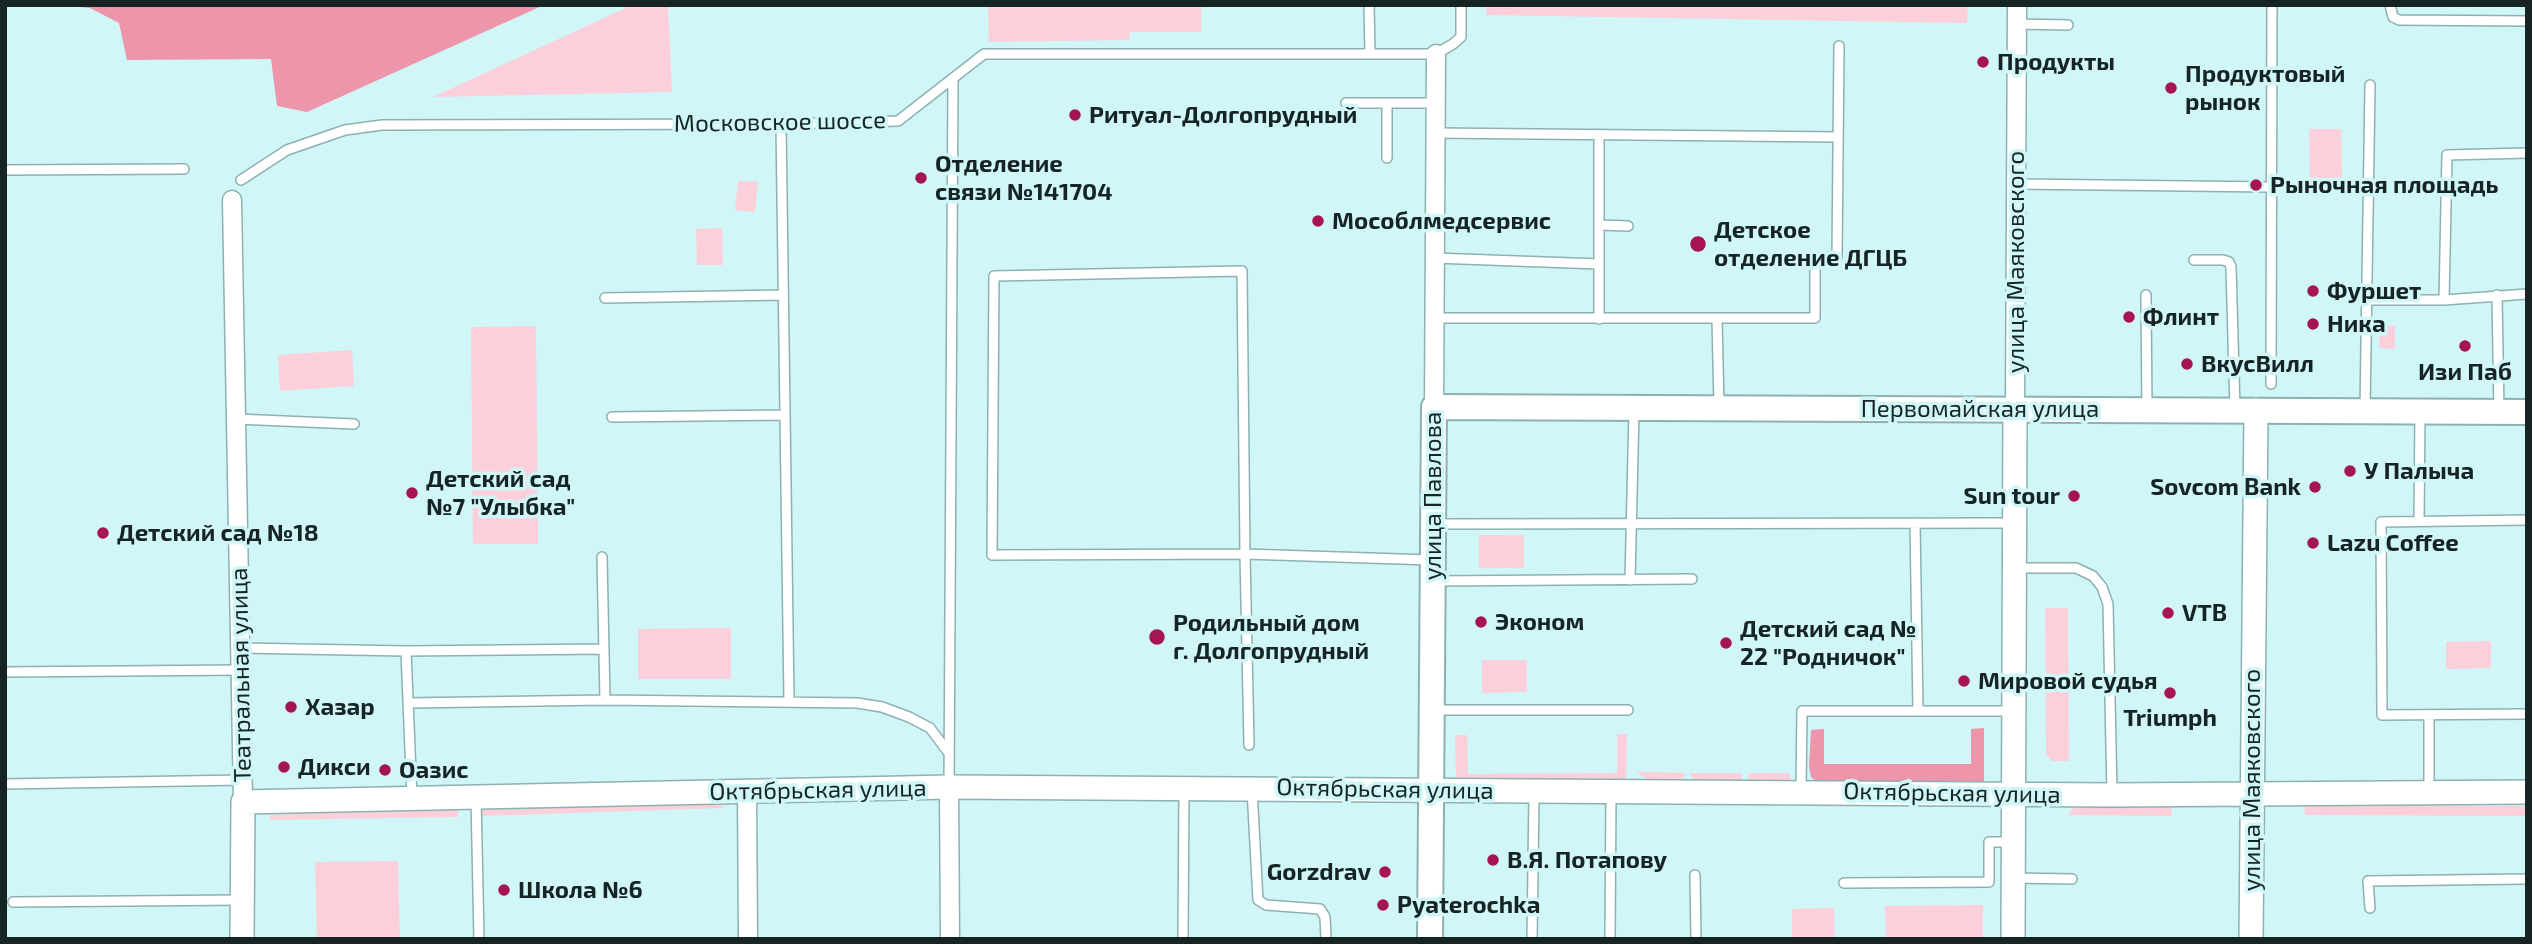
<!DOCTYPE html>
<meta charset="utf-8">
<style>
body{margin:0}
#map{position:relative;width:2532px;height:944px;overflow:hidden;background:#d0f6f7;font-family:"Exo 2",sans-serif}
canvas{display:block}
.frame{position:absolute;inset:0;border:7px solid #162425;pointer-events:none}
</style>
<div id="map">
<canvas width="2532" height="944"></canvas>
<div class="frame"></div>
</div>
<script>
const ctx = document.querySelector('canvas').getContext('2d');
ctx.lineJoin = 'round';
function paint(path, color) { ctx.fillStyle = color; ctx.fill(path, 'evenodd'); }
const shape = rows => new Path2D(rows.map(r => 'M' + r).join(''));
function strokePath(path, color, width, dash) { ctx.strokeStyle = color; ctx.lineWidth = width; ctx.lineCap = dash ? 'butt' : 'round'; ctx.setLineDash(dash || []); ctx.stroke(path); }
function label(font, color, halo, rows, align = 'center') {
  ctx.font = font + ' "Exo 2",sans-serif'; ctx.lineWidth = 7; ctx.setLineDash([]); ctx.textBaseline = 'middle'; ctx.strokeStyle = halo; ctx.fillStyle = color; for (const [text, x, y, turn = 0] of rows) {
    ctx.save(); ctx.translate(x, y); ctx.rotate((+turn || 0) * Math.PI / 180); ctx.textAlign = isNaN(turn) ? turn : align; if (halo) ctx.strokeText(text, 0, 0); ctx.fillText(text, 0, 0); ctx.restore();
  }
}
paint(shape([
 [632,5,668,5,672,92,433,97],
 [988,5,1201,5,1201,32,1130,32,1129,40,989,42],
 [1486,5,1968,5,1967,23,1486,15],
 [2309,129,2341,129,2342,178,2310,179],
 [738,181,758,182,755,212,735,210],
 [722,228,723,265,697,265,696,229],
 [536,326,538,544,473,544,471,327],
 [2380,326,2395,326,2395,349,2379,348],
 [352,350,354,386,280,391,278,355],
 [1479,535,1524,535,1524,568,1479,568],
 [2045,608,2068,608,2069,761,2052,761,2046,754],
 [731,628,731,679,638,679,638,629],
 [2491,641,2491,668,2446,669,2446,642],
 [1482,660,1527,660,1527,692,1482,693],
 [1617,734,1627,734,1626,782,1456,779,1455,735,1467,735,1468,774,1617,773],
 [1636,772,1685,773,1683,780,1650,781],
 [1690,773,1741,773,1742,781,1694,781],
 [1748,773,1789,773,1791,780,1785,782,1749,782],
 [719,801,724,808,480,816,480,812,486,807],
 [2171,803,2172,816,2068,815,2076,804],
 [2304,805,2527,806,2527,816,2305,815],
 [458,808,458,817,270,820,270,815],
 [398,861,400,939,317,939,315,862],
 [1983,905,1983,939,1886,939,1885,906],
 [1834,908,1835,939,1792,939,1792,909]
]), '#fcd0da');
paint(shape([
 [62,5,544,5,307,112,277,106,271,59,127,60,119,23,90,8],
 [1984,728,1984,784,1817,782,1811,777,1809,766,1811,730,1824,729,1824,764,1971,764,1971,729]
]), '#ec95ab');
const service = shape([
 [1369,5,1370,54],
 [2390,5,2393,17,2399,20,2527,21],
 [2017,24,2068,25],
 [1346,103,1436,103],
 [1387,103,1387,158],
 [781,124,789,701],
 [1435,133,1838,137],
 [5,170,184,169],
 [241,180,287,150,345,130,382,125,781,124,898,121,984,54,1436,54,1453,44,1461,37,1461,5],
 [2016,184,2271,187],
 [1599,225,1628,226],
 [1434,258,1599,264,1599,136],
 [2194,260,2223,260,2229,262,2231,267,2235,409],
 [1599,264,1599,319],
 [1242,271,1245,554,992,555,994,276,1242,271],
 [2146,295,2147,409],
 [2497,295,2499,412],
 [605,298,783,295],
 [2368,300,2444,300,2527,294],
 [2444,300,2447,155,2527,153],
 [1435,318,1815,318,1815,257,1837,257,1839,46],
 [1717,320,1719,406],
 [2271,384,2272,5],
 [2365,409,2370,85],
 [612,417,784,415],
 [236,419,354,424],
 [2527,520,2381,522,2382,715,2527,714],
 [2419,521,2420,413],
 [1915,523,1918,711],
 [1436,524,2013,523],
 [602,557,605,700],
 [2015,568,2076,568,2093,576,2102,587,2108,604,2112,793],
 [1630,580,1634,410],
 [1435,581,1692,579],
 [241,648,406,651,604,649],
 [406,651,412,798],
 [5,672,241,670],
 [409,703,605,700,857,703,882,707,909,717,930,728,948,752],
 [1434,710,1628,710],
 [1249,745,1245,554,1431,560],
 [5,784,243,780],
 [949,787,953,78],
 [1252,789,1258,900,1266,905,1320,909,1325,917,1326,939],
 [1801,791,1802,711,2014,711],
 [2429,791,2429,715],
 [476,798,479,939],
 [1695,875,1696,939],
 [2015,878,2072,879],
 [1844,883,1989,882,1989,842,2012,842],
 [13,902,241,900],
 [2370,908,2368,881,2527,879],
 [1183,939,1184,788],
 [1532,939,1534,794],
 [1610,939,1611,794]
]);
const minor = shape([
 [232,200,243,802],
 [1434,407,1436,54],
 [2015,409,2017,5],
 [949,787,950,939],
 [747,792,748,939]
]);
const tertiary = shape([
 [242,939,243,802,949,787,2112,795,2527,792],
 [2013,939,2015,409],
 [2251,939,2256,410]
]);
const secondary = shape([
 [1430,939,1434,407,2527,412]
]);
strokePath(service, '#8db1b2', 12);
strokePath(minor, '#8db1b2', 21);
strokePath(tertiary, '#8db1b2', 26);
strokePath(secondary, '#8db1b2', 28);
strokePath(service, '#fff', 9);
strokePath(minor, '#fff', 18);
strokePath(tertiary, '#fff', 23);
strokePath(secondary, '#fff', 24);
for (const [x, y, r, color] of [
 [1983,62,7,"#a61452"],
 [2171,88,7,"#a61452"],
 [1075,115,7,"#a61452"],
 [921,178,7,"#a61452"],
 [2256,185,7,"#a61452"],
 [1318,221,7,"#a61452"],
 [1698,244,9,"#a61452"],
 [2313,291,7,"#a61452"],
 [2129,317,7,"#a61452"],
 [2313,324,7,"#a61452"],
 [2465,346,7,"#a61452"],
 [2187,364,7,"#a61452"],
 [2350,471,7,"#a61452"],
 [2315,487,7,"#a61452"],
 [412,493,7,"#a61452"],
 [2074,496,7,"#a61452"],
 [103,533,7,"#a61452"],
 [2313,543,7,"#a61452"],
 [2168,613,7,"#a61452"],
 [1481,622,7,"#a61452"],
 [1157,637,9,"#a61452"],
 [1726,643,7,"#a61452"],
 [1964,681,7,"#a61452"],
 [2170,693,7,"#a61452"],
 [291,707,7,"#a61452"],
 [284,767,7,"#a61452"],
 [385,770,7,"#a61452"],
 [1493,860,7,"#a61452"],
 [1385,872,7,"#a61452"],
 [504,890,7,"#a61452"],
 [1383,905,7,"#a61452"]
]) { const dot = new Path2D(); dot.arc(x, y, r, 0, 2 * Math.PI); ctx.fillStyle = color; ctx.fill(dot); strokePath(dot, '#d0f6f7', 2.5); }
label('bold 24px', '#162425', '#d0f6f7', [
 ["Продукты",1997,62],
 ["Продуктовый",2185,74],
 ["рынок",2185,102],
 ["Ритуал-Долгопрудный",1089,115],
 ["Отделение",935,164],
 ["связи №141704",935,192],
 ["Рыночная площадь",2270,185],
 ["Мособлмедсервис",1332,221],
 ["Детское",1714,230],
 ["отделение ДГЦБ",1714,258],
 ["Фуршет",2327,291],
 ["Флинт",2143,317],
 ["Ника",2327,324],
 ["ВкусВилл",2201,364],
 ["Изи Паб",2465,372,"center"],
 ["У Палыча",2364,471],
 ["Детский сад",426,479],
 ["№7 \"Улыбка\"",426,507],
 ["Sovcom Bank",2301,487,"right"],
 ["Sun tour",2060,496,"right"],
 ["Детский сад №18",117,533],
 ["Lazu Coffee",2327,543],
 ["VTB",2182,613],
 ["Эконом",1495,622],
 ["Родильный дом",1173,623],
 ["г. Долгопрудный",1173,651],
 ["Детский сад №",1740,629],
 ["22 \"Родничок\"",1740,657],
 ["Мировой судья",1978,681],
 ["Хазар",305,707],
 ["Triumph",2170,718,"center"],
 ["Дикси",298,767],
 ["Оазис",399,770],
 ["В.Я. Потапову",1507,860],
 ["Gorzdrav",1371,872,"right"],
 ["Школа №6",518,890],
 ["Pyaterochka",1397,905]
], 'left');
label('24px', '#162425', '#d0f6f7', [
 ["Московское шоссе",780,122,-1],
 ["улица Маяковского",2016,262,-90],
 ["Первомайская улица",1980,409],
 ["улица Павлова",1433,496,-90],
 ["Театральная улица",241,675,-91],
 ["улица Маяковского",2252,780,-90],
 ["Октябрьская улица",1385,789,1],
 ["Октябрьская улица",818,790,-1],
 ["Октябрьская улица",1952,793,1]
]);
</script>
